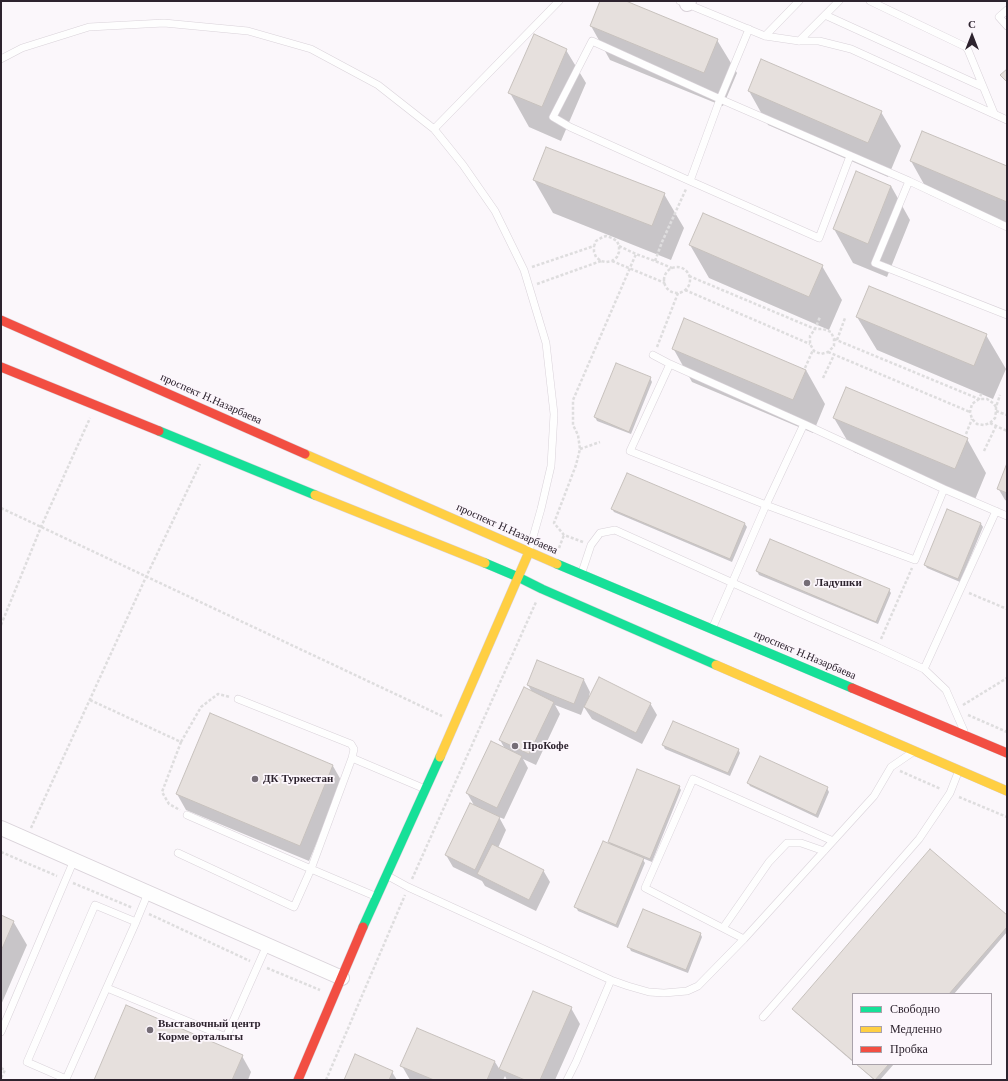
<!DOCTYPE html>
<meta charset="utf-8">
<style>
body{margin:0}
#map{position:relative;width:1008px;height:1081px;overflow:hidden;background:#fbf7fb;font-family:"Libre Baskerville",serif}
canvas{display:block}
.frame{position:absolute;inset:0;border:2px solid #2d232e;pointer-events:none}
.legend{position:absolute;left:852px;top:993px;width:140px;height:72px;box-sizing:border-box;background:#fcf6fc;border:1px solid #a9a2aa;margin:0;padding:5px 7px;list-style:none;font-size:12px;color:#2d232e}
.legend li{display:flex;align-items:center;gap:8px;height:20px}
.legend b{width:20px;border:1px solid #a9a2aa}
.north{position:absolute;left:952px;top:16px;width:40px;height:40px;-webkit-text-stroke:3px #fcf6fc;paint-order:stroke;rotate:0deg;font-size:11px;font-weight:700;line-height:16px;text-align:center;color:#2d232e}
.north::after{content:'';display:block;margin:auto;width:14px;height:18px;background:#2d232e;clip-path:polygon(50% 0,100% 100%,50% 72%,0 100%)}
</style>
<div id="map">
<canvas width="1008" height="1081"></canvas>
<div class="frame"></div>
<ul class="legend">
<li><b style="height:5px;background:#16e098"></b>Свободно</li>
<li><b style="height:5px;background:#ffcf43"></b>Медленно</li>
<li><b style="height:5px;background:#f24e42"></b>Пробка</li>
</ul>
<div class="north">С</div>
</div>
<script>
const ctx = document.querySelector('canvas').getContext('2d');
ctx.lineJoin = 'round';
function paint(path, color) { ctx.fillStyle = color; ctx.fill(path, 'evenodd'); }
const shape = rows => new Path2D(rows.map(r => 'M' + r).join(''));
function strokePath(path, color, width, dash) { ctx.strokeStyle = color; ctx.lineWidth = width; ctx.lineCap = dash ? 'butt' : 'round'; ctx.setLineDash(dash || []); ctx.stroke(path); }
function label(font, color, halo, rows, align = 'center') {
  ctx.font = font + ' "Libre Baskerville",serif'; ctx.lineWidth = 3.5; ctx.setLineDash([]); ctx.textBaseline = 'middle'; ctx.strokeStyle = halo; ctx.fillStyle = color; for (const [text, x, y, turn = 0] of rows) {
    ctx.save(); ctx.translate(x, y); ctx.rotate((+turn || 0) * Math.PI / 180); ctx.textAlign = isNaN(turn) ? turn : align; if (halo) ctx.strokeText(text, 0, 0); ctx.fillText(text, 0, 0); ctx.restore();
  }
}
paint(shape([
 [602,1,624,1,717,40,737,73,723,106,610,60,591,26],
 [566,50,586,83,561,141,529,127,510,93],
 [762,61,881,112,901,146,888,177,768,125,749,91],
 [923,132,1007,167,1007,227,930,195,911,161],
 [857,173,891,186,910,220,887,277,853,263,834,229],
 [534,180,664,194,684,228,671,260,553,213],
 [690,245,822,266,842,300,829,330,709,278],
 [857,317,986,335,1006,369,993,399,877,350],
 [673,348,806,370,825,404,813,433,692,382],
 [650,378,652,382,631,434,597,421,595,417],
 [834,418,967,439,986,473,974,502,854,452],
 [1007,466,1007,501,1005,500,998,488],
 [612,509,745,524,747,527,732,562,614,512],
 [948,510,981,524,983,527,960,582,927,568,925,565],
 [757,571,889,590,891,593,878,624,759,575],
 [584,680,590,692,589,696,650,703,657,715,642,744,592,719,584,707,581,715,555,705,560,714,536,765,523,759,528,768,504,819,499,817,506,830,498,848,543,870,550,882,536,911,485,886,482,881,453,867,446,855,475,807,467,793,505,749,500,740,532,692,528,685],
 [210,715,333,766,342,782,309,861,186,810,177,794],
 [663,745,738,749,740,753,730,776,665,749],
 [760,757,827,788,829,792,818,818,750,786,748,783],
 [679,787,681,790,652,862,642,858,645,863,618,928,578,911,576,907,611,845,609,842],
 [1,916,13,921,27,945,1,1005],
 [1007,916,1007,932,954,994,853,994,853,1062,795,1012,793,1009],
 [700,933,702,937,688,973,631,951,629,947],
 [534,992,571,1008,580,1024,555,1080,507,1080,505,1076,503,1080,410,1080,402,1066,495,1062,500,1070],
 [242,1056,251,1072,248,1080,95,1080],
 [856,1064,894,1064,880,1080,874,1080],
 [392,1072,397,1080,345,1080]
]), '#0003');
const building = shape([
 [600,1,626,1,718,39,704,73,590,26,600,1],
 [534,34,567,49,542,107,508,93,534,34],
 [761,59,882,111,868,143,748,91,761,59],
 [1007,69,1007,82,1000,75,1007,69],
 [922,131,1007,166,1007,202,910,161,922,131],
 [546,147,665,193,652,226,533,180,546,147],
 [856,171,891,186,868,244,833,229,856,171],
 [703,213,823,265,809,297,689,245,703,213],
 [869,286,987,334,974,366,856,317,869,286],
 [684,318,806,370,793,400,672,349,684,318],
 [616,363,651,377,629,432,594,417,616,363],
 [846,387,968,438,955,469,833,418,846,387],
 [1007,463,1007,493,997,489,1007,463],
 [627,473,745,523,730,559,611,509,627,473],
 [947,509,981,523,958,579,924,565,947,509],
 [770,539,890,589,876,622,756,571,770,539],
 [537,660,584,679,574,704,527,685,537,660],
 [599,677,651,703,636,733,584,707,599,677],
 [524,687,554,702,529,754,499,740,524,687],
 [210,713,333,765,300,846,176,794,210,713],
 [673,721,739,749,728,773,662,745,673,721],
 [491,741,522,756,497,808,466,793,491,741],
 [760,756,828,787,816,815,747,783,760,756],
 [637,769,680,786,650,859,608,842,637,769],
 [470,803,500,817,475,870,445,855,470,803],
 [603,841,644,858,616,925,574,907,603,841],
 [492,844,544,870,529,900,477,874,492,844],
 [930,849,1007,915,1007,927,949,994,853,994,853,1061,792,1009,930,849],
 [643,909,701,933,686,970,627,947,643,909],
 [1,915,14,921,1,951,1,915],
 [533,991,572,1007,540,1080,525,1080,499,1069,533,991],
 [126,1005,243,1055,232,1080,94,1080,126,1005],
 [417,1028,495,1061,487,1080,434,1080,400,1066,417,1028],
 [355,1054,393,1071,389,1080,344,1080,355,1054],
 [856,1064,889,1064,875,1080,856,1064]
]);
paint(building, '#e6e0dd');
strokePath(building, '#c7c1bd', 1);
const lane = shape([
 [680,1,765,36,799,41,819,41,851,49,1007,120],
 [870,1,966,47,968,50,994,113],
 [1007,10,999,17,1007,26],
 [825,15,983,87],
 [749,29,720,99,592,41,553,117,570,127,690,181,819,238,850,156],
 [765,36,799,1],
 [799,41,839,1],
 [1,59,22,48,89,27,164,23,248,31,311,49,378,85,434,129,463,165,495,211,524,270,546,343,554,414,551,466,541,509,529,551],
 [434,129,559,1],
 [690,181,720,99,909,181],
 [1007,227,909,181,875,263,1007,315],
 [653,355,670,364],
 [944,489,1007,516],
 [582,572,591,545,600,533,615,530,813,619,877,647,924,669,946,690,964,731],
 [712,629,766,505,630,451,670,364,804,424,944,489,915,560,766,505,804,424],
 [924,669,996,511],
 [238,699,351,744,354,749,352,758],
 [178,853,294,907,311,869,187,815],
 [388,876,408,887,611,980,628,986,649,992,664,993,687,991,698,986,744,939,874,796,891,767,913,752],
 [377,897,311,869,352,758,425,789],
 [136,922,95,905,27,1062,66,1079,136,922,148,893],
 [723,928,769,862,787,843,801,843,824,851],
 [744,939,645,888,693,779,833,841],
 [107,988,226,1037,267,945],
 [763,1017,919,839,950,793,959,770],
 [1,1032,74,860],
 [567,1080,576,1062,611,980]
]);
const street = shape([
 [687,4,689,1],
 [1,828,342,978]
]);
const fast = shape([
 [159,431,315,495],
 [485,563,518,577,542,589,716,665],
 [557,564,852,688],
 [363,927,440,757]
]);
const slow = shape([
 [305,454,557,564],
 [315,495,485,563],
 [716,665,1007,791],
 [440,757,529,552]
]);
const jam = shape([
 [1,320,305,454],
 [1,367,159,431],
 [852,688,1007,753],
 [298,1080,363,927]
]);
strokePath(lane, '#d9d2d9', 8);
strokePath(street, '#d9d2d9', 16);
strokePath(fast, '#d9d2d9', 10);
strokePath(slow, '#d9d2d9', 10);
strokePath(jam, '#d9d2d9', 10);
strokePath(shape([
 [619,246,636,254,655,261,672,268],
 [612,261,665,283],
 [655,261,662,242,686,189],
 [532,267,594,246,596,241,601,238,606,236,612,238,617,241,619,246,619,252,617,257,612,261,606,262,601,261,596,257,594,252,594,246],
 '664 280a13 13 0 1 1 26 0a13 13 0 1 1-26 0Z',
 [689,276,815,329,823,329,831,332,834,339,834,346,828,352,821,354,814,351,810,344,810,336,815,329,820,317],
 [537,284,601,261],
 [685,290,810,344],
 [834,339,979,399,982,392],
 [837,340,845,318],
 [657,347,678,293],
 [828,352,970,412],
 [805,368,813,350],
 [823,378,834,355],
 [996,407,993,403,987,399,979,399,972,404,970,412,972,419,977,424,984,425,990,423,995,418,996,411,996,407,1000,395],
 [996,411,1007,415],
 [990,423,1007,431],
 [966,434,972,419],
 [580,449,600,442],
 [984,451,996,426],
 [1,508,442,716],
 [583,542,564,535,554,523,576,465,580,449,578,435,573,425,573,400,636,254],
 [559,548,564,535],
 [969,593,1007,609],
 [1,625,41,527,90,418],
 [881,639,912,568],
 [90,700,181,742,162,792,169,804,180,810],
 [963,705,1007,678],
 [968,715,1007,732],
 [181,742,201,707,218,694,230,697],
 [900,771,941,789],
 [959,797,1007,817],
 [31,828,146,577,200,464],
 [1,852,57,876],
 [412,879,536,602],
 [73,883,133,908],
 [149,914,250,961],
 [267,968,320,990],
 [1,1068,5,1070,1,1078],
 [326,1080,405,895]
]), '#deddde', 2.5, [3, 2]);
strokePath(lane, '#fefefe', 7);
strokePath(street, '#fefefe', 14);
strokePath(fast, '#16e098', 9);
strokePath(slow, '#ffcf43', 9);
strokePath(jam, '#f24e42', 9);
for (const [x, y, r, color] of [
 [807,583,4,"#756d76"],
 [515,746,4,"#756d76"],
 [255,779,4,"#756d76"],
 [150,1030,4,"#756d76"]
]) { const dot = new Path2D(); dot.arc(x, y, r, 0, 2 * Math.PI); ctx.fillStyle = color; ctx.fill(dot); strokePath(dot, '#fcf6fc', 1.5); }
label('11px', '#2d232e', '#fcf6fc', [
 ["проспект Н.Назарбаева",211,399,24],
 ["проспект Н.Назарбаева",507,529,24],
 ["проспект Н.Назарбаева",805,655,23]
]);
label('bold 11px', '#2d232e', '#fcf6fc', [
 ["Ладушки",815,583],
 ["ПроКофе",523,746],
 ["ДК Туркестан",263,779],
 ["Выставочный центр",158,1024],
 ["Корме орталыгы",158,1037]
], 'left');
</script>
